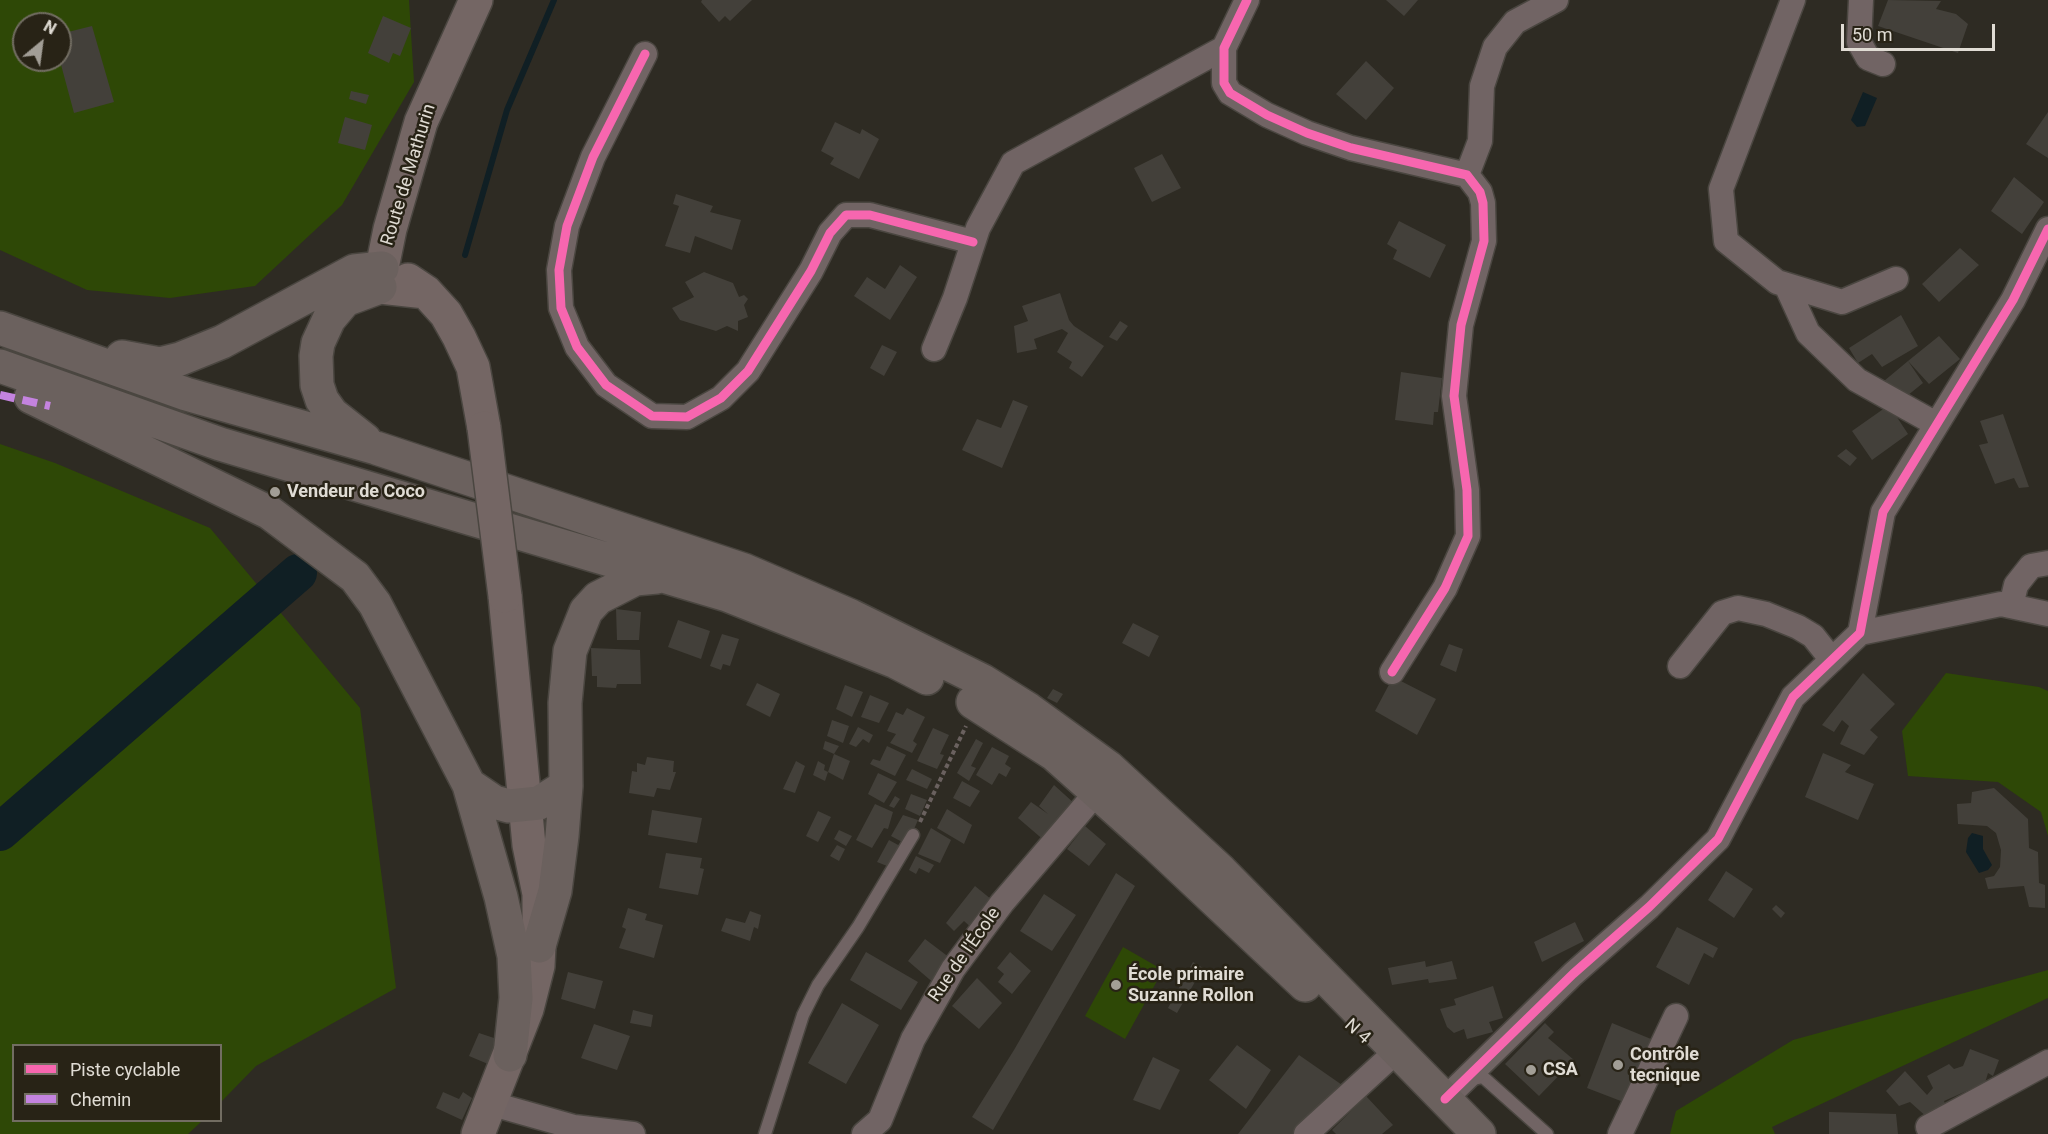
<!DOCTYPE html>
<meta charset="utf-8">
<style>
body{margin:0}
#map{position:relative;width:2048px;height:1134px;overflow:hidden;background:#2e2b23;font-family:Roboto,sans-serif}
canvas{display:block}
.legend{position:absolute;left:12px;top:1044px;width:210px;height:78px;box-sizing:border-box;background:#282316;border:2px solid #726d62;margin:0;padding:8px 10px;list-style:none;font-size:18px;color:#e0dcd4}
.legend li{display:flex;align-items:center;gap:12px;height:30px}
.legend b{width:30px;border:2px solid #726d62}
.north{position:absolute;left:12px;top:12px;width:60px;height:60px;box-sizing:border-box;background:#282316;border:2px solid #726d62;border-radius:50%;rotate:29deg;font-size:16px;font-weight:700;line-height:24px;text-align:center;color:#e0dcd4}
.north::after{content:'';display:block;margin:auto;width:21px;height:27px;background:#a29e96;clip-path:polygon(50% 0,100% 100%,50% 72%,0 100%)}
.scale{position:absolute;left:1841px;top:24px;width:154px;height:27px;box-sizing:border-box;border:3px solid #e0dcd4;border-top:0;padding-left:8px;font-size:18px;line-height:21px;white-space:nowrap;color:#e0dcd4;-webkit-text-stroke:4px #282316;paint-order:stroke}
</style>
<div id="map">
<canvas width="2048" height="1134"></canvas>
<ul class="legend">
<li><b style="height:8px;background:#f766af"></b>Piste cyclable</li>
<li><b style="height:8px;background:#c483df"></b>Chemin</li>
</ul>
<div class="north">N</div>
<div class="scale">50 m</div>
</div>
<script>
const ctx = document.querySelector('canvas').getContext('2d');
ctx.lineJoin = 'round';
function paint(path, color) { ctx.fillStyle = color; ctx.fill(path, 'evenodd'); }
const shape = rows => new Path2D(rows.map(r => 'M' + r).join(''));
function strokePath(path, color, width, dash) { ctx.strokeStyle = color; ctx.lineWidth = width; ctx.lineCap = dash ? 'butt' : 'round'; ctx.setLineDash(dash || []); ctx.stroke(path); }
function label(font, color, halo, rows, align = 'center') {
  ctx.font = font + ' Roboto,sans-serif'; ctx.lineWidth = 5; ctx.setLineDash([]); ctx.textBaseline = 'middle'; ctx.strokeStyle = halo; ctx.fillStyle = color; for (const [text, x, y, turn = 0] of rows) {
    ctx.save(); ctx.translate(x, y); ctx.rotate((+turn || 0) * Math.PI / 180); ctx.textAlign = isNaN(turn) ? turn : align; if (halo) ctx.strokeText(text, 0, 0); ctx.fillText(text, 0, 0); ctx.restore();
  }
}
paint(shape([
 [0,0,409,0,414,82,342,205,255,286,170,298,87,290,0,250],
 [24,24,60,24,60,60,24,60],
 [0,444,55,463,210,528,360,708,396,988,256,1066,221,1102,220,1046,14,1046,14,1120,202,1121,188,1134,0,1134],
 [1946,673,2039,687,2048,691,2048,836,2041,812,1998,782,1908,776,1902,731],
 [1123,947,1163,970,1125,1039,1085,1016],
 [2048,970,2048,998,1772,1127,1775,1134,1670,1134,1676,1111,1793,1040]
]), '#2e4806');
paint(shape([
 [1863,92,1877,98,1865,126,1857,127,1851,120],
 [1972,833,1983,836,1983,849,1992,865,1988,870,1979,873,1966,852,1968,838]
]), '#101f24');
strokePath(shape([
 [465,255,507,110,554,0]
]), '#101f24', 6);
strokePath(shape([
 [0,832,298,573]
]), '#101f24', 38);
paint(shape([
 [702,0,752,0,730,21,725,16,719,22,701,2],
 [1386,0,1418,0,1404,16],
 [1888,0,1941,1,1936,9,1956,14,1968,24,1958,53,1878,26],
 [383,16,411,28,400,56,393,53,389,63,368,53],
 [92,26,114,102,74,113,60,61,60,34],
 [1366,61,1394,88,1366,120,1336,94],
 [351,91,369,95,366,104,349,99],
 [2048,112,2048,158,2026,144],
 [345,117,372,125,365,150,338,143],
 [835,122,860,134,862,129,879,139,859,179,830,164,834,158,821,151],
 [1162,154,1181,188,1152,202,1134,168],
 [2014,177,2044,202,2022,234,1991,211],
 [676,194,713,206,710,212,741,220,732,250,695,236,690,253,665,246,679,206,673,204],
 [1399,221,1446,245,1430,278,1393,259,1397,250,1387,244],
 [1960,248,1979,265,1939,302,1922,284],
 [900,265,917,277,890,320,854,296,867,277,885,289],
 [704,272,733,283,739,297,744,295,748,299,744,305,748,317,738,321,738,331,727,326,716,331,680,320,672,308,694,297,685,282],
 [1060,293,1069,320,1074,326,1104,346,1082,377,1069,368,1072,362,1057,352,1068,333,1062,329,1034,339,1037,349,1017,353,1014,326,1028,321,1022,306],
 [1901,315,1918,346,1882,367,1872,354,1858,363,1849,348],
 [1120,321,1128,326,1117,341,1109,337],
 [1939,336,1960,359,1929,384,1908,361,1923,383,1902,400,1884,381,1908,361],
 [882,345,897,352,884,376,870,368],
 [1401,372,1442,378,1438,412,1434,412,1433,425,1395,420],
 [1013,400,1028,406,1002,468,962,450,977,419,1001,428],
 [1889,405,1908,434,1872,460,1852,431],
 [2003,414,2029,487,2019,488,2014,478,1995,484,1979,445,1988,443,1980,421],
 [1846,449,1857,458,1850,466,1837,456],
 [616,609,641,612,639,640,617,640],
 [678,620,710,631,701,659,668,647],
 [1133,623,1159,636,1149,657,1122,643],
 [722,634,739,639,730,666,723,664,721,670,710,666],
 [1449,644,1463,649,1456,672,1440,665],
 [591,648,640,650,641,684,617,684,616,688,597,687,597,676,592,676],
 [1863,673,1895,704,1870,730,1878,737,1864,755,1840,744,1849,726,1842,720,1834,732,1822,725],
 [1393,677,1436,699,1417,735,1375,711],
 [757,683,780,694,770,717,746,705],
 [845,685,863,692,852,717,836,709],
 [1053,689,1063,694,1057,703,1047,698],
 [870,695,889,703,879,723,861,717],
 [907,708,925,717,913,741,917,744,912,753,890,743,896,734,887,731,896,712,903,715],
 [832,720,849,726,843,743,827,736],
 [858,727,873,735,869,743,863,739,856,747,849,744],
 [933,728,949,735,940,754,944,755,937,769,917,761],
 [976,739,983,743,971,766,976,768,969,781,957,773],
 [825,741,839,746,834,754,823,749],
 [887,746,906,755,895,776,870,764,873,759,880,761],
 [992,747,1009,756,1005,764,1011,768,1006,777,999,773,992,785,976,775],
 [1823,753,1851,765,1845,772,1874,784,1858,820,1805,797],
 [834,754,850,761,843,780,828,772],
 [647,757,674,761,673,772,676,772,670,790,657,788,654,797,629,793,632,771,637,772,637,763,645,765],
 [796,761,805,766,795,793,783,789],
 [818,761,825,765,824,770,828,772,825,781,813,775],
 [912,769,932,779,927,789,906,780],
 [878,773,897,782,884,803,868,794],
 [962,781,980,791,970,807,953,798],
 [1054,785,1075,804,1046,842,1018,818,1031,802,1048,814,1039,806],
 [1994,788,2028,819,2029,848,2038,852,2039,883,2045,885,2045,908,2029,907,2024,886,1988,889,1985,878,1994,876,2000,867,2001,850,1996,833,1987,826,1958,824,1957,804,1971,803,1972,792],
 [911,794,927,800,920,816,905,809],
 [895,796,900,799,894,808,889,806],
 [875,804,893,812,888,829,884,828,872,848,856,840],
 [947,809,972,825,964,844,937,828],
 [652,810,702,818,697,843,648,835],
 [818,811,831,817,818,842,806,836],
 [903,815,918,820,911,836,904,843,891,836],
 [1085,826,1106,844,1089,866,1067,849],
 [931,828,951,840,940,863,918,854],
 [839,830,852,836,846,846,834,839],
 [889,840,900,846,887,866,877,862],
 [837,845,845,849,839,861,830,856],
 [666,853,702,858,700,868,704,869,698,895,659,888],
 [916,856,934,865,929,873,919,868,916,874,909,870],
 [1726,871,1753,889,1734,918,1708,900],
 [1116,873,1135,886,993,1130,972,1117,1014,1050],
 [975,886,997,904,975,931,964,921,954,931,946,923],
 [1044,894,1076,915,1052,951,1020,931],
 [1776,905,1785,913,1781,918,1772,909],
 [628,908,647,914,645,920,663,925,654,958,619,948,626,929,622,927],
 [750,911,761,915,758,929,754,927,750,941,721,931,726,918,745,923],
 [1575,922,1584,941,1542,962,1534,942],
 [1677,927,1718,948,1713,958,1704,953,1689,985,1656,967],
 [925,939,954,961,936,985,908,961],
 [866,952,918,982,901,1010,850,980],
 [1010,952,1031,971,1012,994,998,982,1004,974,997,968],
 [1425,961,1426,967,1452,961,1457,979,1429,983,1428,979,1392,985,1388,968],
 [1193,962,1203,968,1177,1013,1168,1008],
 [568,972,603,981,595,1009,561,999],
 [977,978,1002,1003,979,1029,952,1006],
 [1493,986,1503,1018,1489,1022,1493,1032,1467,1039,1464,1029,1454,1033,1447,1027,1440,1009,1456,1005,1454,999],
 [842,1003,879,1025,846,1084,808,1063],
 [633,1010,653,1015,651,1027,630,1023],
 [1545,1023,1554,1032,1548,1038,1574,1060,1539,1096,1505,1064],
 [1612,1023,1651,1039,1626,1103,1587,1088],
 [594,1024,630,1036,617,1070,581,1058],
 [479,1033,500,1040,488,1064,469,1056],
 [1237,1045,1271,1070,1246,1109,1209,1080],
 [1970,1049,1999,1060,1993,1076,1988,1073,1985,1083,1944,1101,1946,1106,1929,1119,1910,1102,1899,1106,1886,1091,1905,1071,1927,1095,1933,1088,1927,1076,1949,1064,1954,1069,1963,1066],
 [1299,1055,1345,1087,1297,1134,1238,1134],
 [1153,1057,1180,1070,1160,1110,1133,1100],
 [443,1092,459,1099,463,1092,472,1098,462,1120,436,1108],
 [1366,1096,1393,1125,1382,1134,1336,1134,1332,1130],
 [1829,1112,1896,1114,1898,1134,1829,1134]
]), '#43403a');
const lane = shape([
 [1469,1080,1483,1077,1547,1134],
 [765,1134,803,1015,818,985,858,927,913,835]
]);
const street = shape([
 [1247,0,1224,48,1224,83,1230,93,1267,115,1307,133,1351,148,1467,175,1480,192,1483,203,1484,241,1461,325,1454,396,1467,490,1468,536,1445,588,1392,672],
 [1793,0,1721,189,1726,241,1777,282,1842,302,1896,279],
 [1861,0,1859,42,1868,58,1883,64],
 [645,54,593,157,567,226,559,270,561,308,577,347,606,385,652,416,687,417,721,398,748,371,811,271,830,233,846,215,870,215,973,242],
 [1467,175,1480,141,1482,86,1495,47,1515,22,1556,0],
 [1786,285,1808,333,1857,380,1936,424],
 [934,349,955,298,978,228,1013,163,1224,48],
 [2011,606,2016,585,2031,566,2048,563],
 [1860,633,2001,604,2048,614],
 [1680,666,1722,613,1738,608,1766,614,1798,627,1813,636,1832,660],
 [1445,1099,1573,974,1649,907,1718,839,1793,697,1860,633,1883,512,2013,300,2048,229],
 [489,1103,574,1127,633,1134],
 [1928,1127,2048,1062],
 [864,1134,880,1120,913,1039,953,969,1002,903,1096,793],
 [1306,1134,1388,1059],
 [1620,1134,1676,1016]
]);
const secondary = shape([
 [408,280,426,292,446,314,459,337,473,367,484,428],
 [426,292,380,287,382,268,390,229,421,122,476,0],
 [478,1134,527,1009,538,966,539,946,539,894,529,845,505,596]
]);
const highway = shape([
 [0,328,186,394,376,448,744,570,851,616,983,681,1028,709,1108,767,1221,871,1479,1134],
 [122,357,160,364,180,359,222,342,354,271,382,268],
 [0,366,220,444,727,595,896,662,927,678],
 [31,397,270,513,355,577,375,604,469,785,501,897,514,956,516,998,510,1055],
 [365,440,332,414,322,400,317,385,316,356,318,343,329,319,345,300,380,287],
 [973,702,1054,754,1156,845,1305,985],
 [469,785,494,802,509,806,539,803,566,786],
 [539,946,555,891,562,836,566,786,565,703,570,651,586,611,598,598,635,579,657,577]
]);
strokePath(lane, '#4a4640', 15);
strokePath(street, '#4a4640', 27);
strokePath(secondary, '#4a4640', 36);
strokePath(highway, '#4a4640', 36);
strokePath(shape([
 [920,822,966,726]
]), '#6a615f', 4, [4.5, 3]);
strokePath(lane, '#716464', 12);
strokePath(street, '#716464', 24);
strokePath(secondary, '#746664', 33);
strokePath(highway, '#6b615e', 33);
const secondaryBridge = shape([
 [484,428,505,596]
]);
strokePath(secondaryBridge, '#4a4640', 36, []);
strokePath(secondaryBridge, '#746664', 33);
strokePath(shape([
 [0,395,50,406]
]), '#c483df', 8, [15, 8]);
strokePath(shape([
 [1247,0,1224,48,1224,83,1230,93,1267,115,1307,133,1351,148,1467,175,1480,192,1483,203,1484,241,1461,325,1454,396,1467,490,1468,536,1445,588,1392,672],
 [645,54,593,157,567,226,559,270,561,308,577,347,606,385,652,416,687,417,721,398,748,371,811,271,830,233,846,215,870,215,973,242],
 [1445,1099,1573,974,1649,907,1718,839,1793,697,1860,633,1883,512,2013,300,2048,229]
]), '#f766af', 9);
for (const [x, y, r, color] of [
 [275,492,6,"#a29e96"],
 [1116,985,6,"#a29e96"],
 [1618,1065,6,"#a29e96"],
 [1531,1070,6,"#a29e96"]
]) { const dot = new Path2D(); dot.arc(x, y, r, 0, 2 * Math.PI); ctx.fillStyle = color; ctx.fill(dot); strokePath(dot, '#282316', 2); }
label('18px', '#e0dcd4', '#282316', [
 ["Route de Mathurin",409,175,-73],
 ["Rue de l'École",965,955,-55],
 ["N 4",1357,1032,42]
]);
label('bold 18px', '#e0dcd4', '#282316', [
 ["Vendeur de Coco",287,492],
 ["École primaire",1128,975],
 ["Suzanne Rollon",1128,996],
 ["Contrôle",1630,1055],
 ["tecnique",1630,1076],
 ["CSA",1543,1070]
], 'left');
</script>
